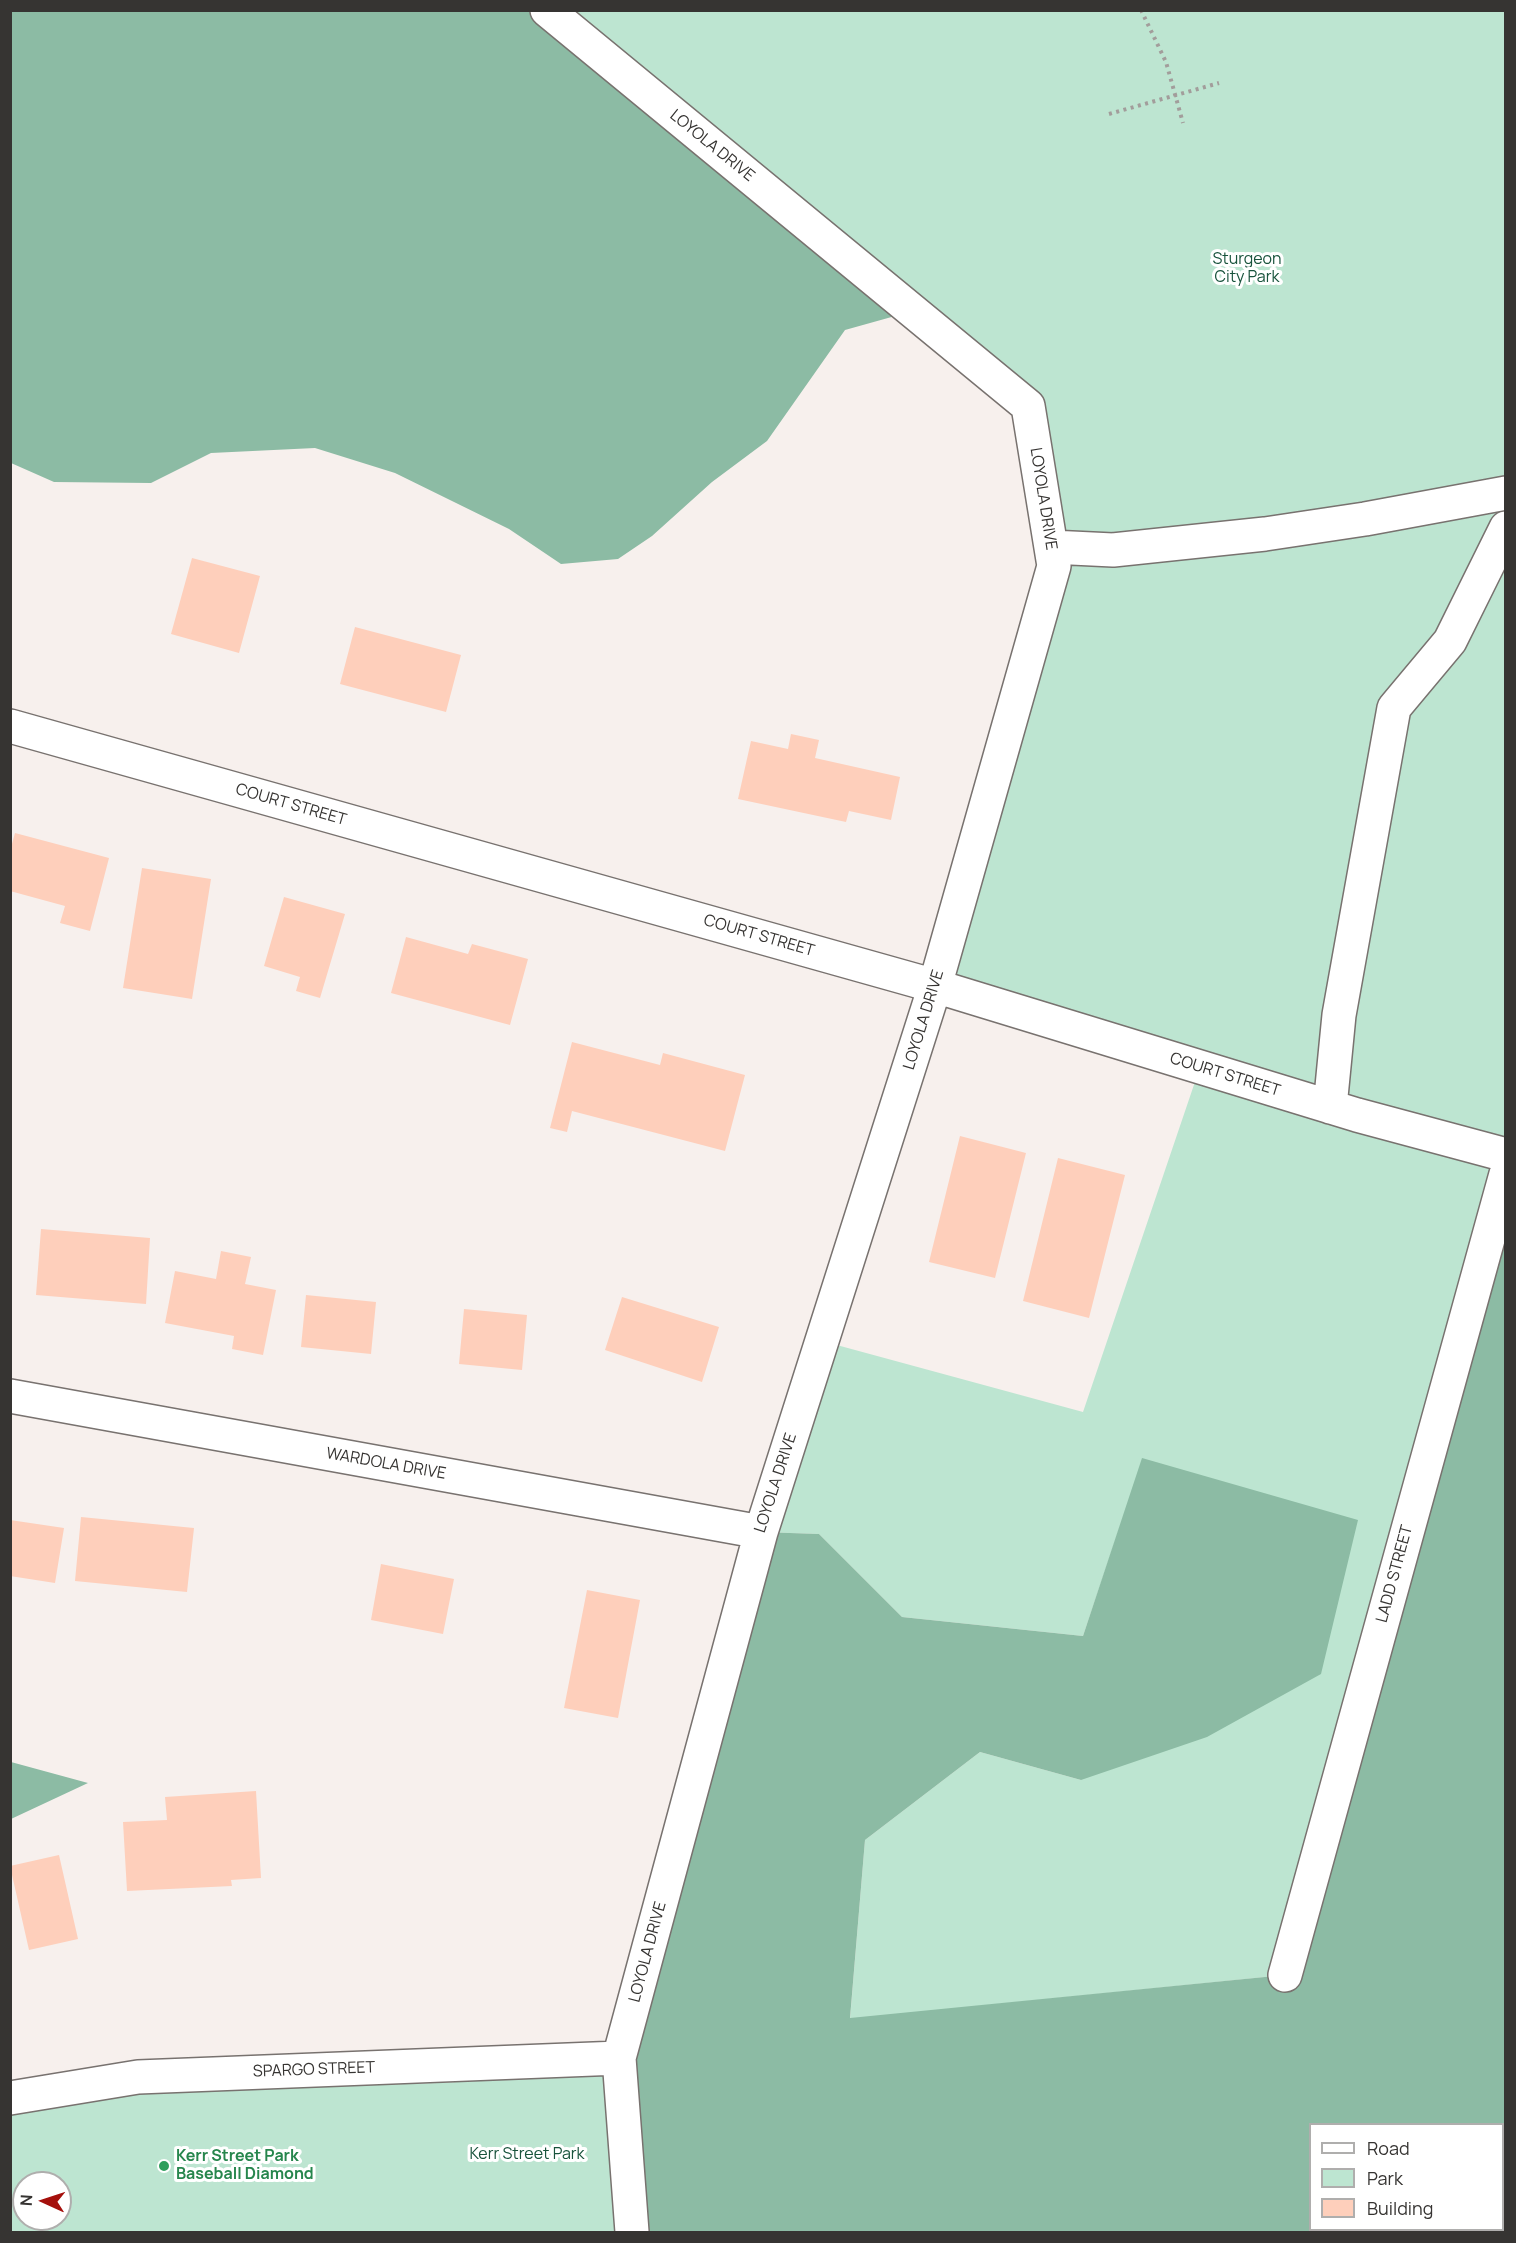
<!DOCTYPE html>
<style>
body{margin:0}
#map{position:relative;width:1516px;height:2243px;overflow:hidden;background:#f7f0ed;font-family:Manrope,sans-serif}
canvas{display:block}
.frame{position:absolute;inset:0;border:12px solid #363432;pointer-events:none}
.legend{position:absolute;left:1309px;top:2123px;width:195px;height:108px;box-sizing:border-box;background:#fff;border:2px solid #afaead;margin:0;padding:8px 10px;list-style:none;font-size:18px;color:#363432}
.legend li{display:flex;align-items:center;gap:12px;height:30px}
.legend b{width:30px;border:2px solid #afaead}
.north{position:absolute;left:12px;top:2171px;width:60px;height:60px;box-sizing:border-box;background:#fff;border:2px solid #afaead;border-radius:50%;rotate:273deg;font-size:16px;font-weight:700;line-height:24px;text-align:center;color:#363432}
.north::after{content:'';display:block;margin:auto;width:21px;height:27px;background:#a5100c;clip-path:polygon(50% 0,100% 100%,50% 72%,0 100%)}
</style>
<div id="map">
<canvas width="1516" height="2243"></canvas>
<div class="frame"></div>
<ul class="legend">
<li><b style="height:8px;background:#fff"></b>Road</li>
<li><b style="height:16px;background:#bde5d1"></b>Park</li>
<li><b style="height:16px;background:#fecfbb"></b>Building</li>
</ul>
<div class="north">N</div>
</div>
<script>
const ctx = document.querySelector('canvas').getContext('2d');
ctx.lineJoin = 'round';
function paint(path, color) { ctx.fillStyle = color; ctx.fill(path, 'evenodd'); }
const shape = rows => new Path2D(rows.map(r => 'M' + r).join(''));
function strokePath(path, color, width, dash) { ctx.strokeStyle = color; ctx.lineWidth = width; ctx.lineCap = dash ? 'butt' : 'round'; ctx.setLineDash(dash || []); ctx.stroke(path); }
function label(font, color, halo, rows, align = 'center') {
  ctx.font = font + ' Manrope,sans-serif'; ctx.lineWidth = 6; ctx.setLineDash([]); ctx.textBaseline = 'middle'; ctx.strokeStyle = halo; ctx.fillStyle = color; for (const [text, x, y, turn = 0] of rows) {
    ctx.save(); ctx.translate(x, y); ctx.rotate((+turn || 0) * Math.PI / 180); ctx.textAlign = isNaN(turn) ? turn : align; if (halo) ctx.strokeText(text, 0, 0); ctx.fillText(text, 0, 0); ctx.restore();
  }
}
paint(shape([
 [547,11,1505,11,1505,1174,1285,1975,850,2019,865,1840,980,1752,1081,1780,1143,1458,1083,1636,902,1617,819,1534,761,1532,822,1341,1083,1412,1200,1067,935,986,1054,566,1028,406],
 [603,2074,615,2232,11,2232,11,2115,138,2092,439,2083],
 [24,2183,60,2183,60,2219,24,2219]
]), '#bde5d1');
paint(shape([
 [10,11,547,11,913,311,845,330,767,441,712,482,652,536,618,559,561,564,509,529,395,473,315,448,211,453,151,483,54,482,11,463],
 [1505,1174,1505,2232,632,2232,619,2058,761,1532,819,1534,902,1617,1083,1636,1142,1458,1358,1520,1321,1674,1207,1737,1081,1780,980,1752,865,1840,850,2018,1285,1975],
 [1310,2124,1502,2124,1502,2230,1310,2230],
 [10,1762,11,1762,88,1783,11,1819]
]), '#8cbba4');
paint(shape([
 [192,558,260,576,239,653,171,634],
 [355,627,461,655,446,712,340,684],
 [791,734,819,740,815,758,900,777,891,820,849,811,846,822,738,799,751,741,788,749],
 [15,833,109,858,90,931,60,923,65,906,10,891,10,851],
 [142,868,211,879,192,999,123,988],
 [284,897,345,914,320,998,296,991,300,977,264,966],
 [406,937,468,954,472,944,528,959,510,1025,391,993],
 [572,1042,660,1065,663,1053,745,1075,725,1151,572,1111,567,1132,550,1128],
 [960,1136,1026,1153,995,1278,929,1262],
 [1058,1158,1125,1175,1089,1318,1023,1301],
 [41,1229,150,1238,146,1304,36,1295],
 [221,1251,251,1257,245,1284,276,1290,263,1355,232,1349,234,1336,165,1323,175,1271,216,1279],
 [306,1295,376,1302,371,1354,301,1347],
 [622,1297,719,1327,702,1382,605,1350],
 [464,1309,527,1315,522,1370,459,1364],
 [81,1517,194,1528,187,1592,75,1581],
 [10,1520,64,1528,55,1583,10,1576],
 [381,1564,454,1579,443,1634,371,1620],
 [587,1590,640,1600,618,1718,564,1708],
 [256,1791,261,1878,231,1880,232,1886,127,1891,123,1822,167,1820,165,1797],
 [59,1855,78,1939,29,1950,10,1866]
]), '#fecfbb');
const minor = shape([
 [547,10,1028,406,1054,566,935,986,761,1532,619,2058,632,2232],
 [1051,547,1113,550,1265,534,1365,519,1506,493],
 [10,726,935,986,1357,1115,1506,1155],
 [1330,1107,1339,1015,1394,708,1450,641,1506,528],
 [10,1396,761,1532],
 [1285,1975,1506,1174],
 [10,2098,138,2077,619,2058]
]);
strokePath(minor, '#78726f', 36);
strokePath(shape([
 [1141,10,1166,62,1183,123],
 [1109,114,1219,83]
]), '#a29d9b', 4, [3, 4.5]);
strokePath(minor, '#fff', 33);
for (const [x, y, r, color] of [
 [164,2166,6,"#2e9e5b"]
]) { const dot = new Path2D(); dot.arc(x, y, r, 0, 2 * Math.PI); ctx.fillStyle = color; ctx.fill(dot); strokePath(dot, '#fff', 2); }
label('16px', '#363432', '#fff', [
 ["LOYOLA DRIVE",712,146,39],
 ["LOYOLA DRIVE",1043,499,81],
 ["COURT STREET",291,805,16],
 ["COURT STREET",759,936,16],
 ["LOYOLA DRIVE",924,1020,-73],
 ["COURT STREET",1225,1075,17],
 ["WARDOLA DRIVE",386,1464,10],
 ["LOYOLA DRIVE",776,1483,-72],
 ["LADD STREET",1395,1574,-75],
 ["LOYOLA DRIVE",648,1952,-75],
 ["SPARGO STREET",314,2070,-2]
]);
label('16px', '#18533c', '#fff', [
 ["Sturgeon",1247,260],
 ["City Park",1247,278],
 ["Kerr Street Park",527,2155]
]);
label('bold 16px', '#27864d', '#fff', [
 ["Kerr Street Park",176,2157],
 ["Baseball Diamond",176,2175]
], 'left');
</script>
